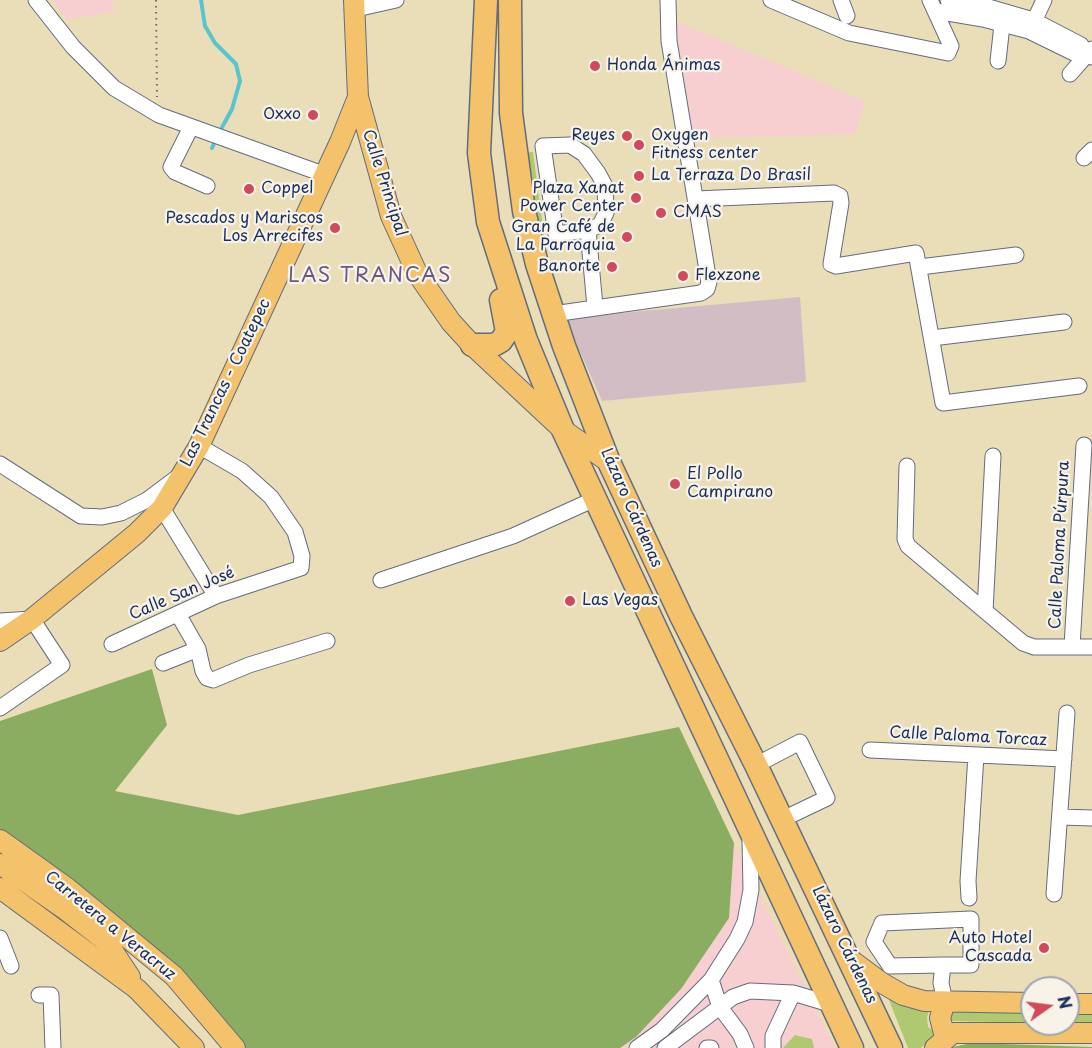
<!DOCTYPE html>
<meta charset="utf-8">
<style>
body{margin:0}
#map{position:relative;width:1092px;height:1048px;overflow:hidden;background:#eadeb9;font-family:"Playpen Sans",sans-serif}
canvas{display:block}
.north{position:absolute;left:1020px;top:976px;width:60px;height:60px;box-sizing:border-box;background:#f7f3e8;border:2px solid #9fa5b1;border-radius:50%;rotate:76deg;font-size:16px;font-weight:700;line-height:24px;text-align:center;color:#1b2f5e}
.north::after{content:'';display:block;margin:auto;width:21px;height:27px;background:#d1495b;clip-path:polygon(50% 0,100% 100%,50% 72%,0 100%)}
</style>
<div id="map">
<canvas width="1092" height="1048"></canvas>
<div class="north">N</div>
</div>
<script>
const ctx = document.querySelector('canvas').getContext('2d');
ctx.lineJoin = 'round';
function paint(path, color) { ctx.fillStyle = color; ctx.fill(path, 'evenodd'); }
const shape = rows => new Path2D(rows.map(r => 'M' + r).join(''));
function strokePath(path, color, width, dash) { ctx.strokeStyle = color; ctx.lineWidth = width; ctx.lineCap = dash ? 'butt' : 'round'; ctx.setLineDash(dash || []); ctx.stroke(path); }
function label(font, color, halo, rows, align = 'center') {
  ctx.font = font + ' "Playpen Sans",sans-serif'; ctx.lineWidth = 4.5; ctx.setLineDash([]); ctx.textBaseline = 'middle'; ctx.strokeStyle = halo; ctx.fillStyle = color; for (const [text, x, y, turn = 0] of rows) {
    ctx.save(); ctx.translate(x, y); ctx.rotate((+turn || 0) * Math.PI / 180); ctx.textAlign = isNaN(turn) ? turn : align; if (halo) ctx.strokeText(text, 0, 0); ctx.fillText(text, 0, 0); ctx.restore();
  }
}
paint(shape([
 [53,0,112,0,114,12,66,19],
 [675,21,865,101,855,134,693,138],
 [734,843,835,1048,620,1048,636,1036,729,918]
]), '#f7cfd0');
paint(shape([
 [800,297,806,382,602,401,565,318]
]), '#d2bdc5');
paint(shape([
 [533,152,546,249,538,250,521,153],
 [885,990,930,1008,927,1017,928,1027,936,1033,921,1048,908,1048],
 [947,1011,1032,1011,1032,1023,953,1021,946,1018],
 [1068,1013,1092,1014,1092,1025,1068,1024],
 [795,1035,812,1039,814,1048,783,1048]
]), '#aec970');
paint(shape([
 [152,669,167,725,115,791,238,815,679,727,734,843,729,918,681,989,636,1037,620,1048,230,1048,205,1006,0,833,0,721],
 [972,1043,1092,1047,1092,1048,948,1048]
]), '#8aad62');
strokePath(shape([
 [201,0,205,26,215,43,236,64,240,81,232,109,219,133],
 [212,148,216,139]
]), '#58c5ce', 4);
const minor = shape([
 [36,0,73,47,114,88,159,115,323,174],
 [771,0,849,33,948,53,951,46,930,0],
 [841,0,847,16],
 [948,0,985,6,1033,20,1081,45,1087,55],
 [356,9,396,0],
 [936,11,983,19,1029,31,1076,54,1092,57],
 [1030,30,1044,0],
 [998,61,1003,16],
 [1070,74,1092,49],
 [191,127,171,167,175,172,207,186],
 [570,145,584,154,598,173,605,186,606,213,600,225,588,230,556,234,543,146,570,145],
 [1084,158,1092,150],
 [696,199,834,193,840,196,841,203,831,264,836,266,916,253,943,403,1079,386],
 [588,230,595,307],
 [920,267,1016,255],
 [553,314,701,293,707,289,709,282,669,41,668,0],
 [932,338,1064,322],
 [0,464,81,516,102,517,121,513,147,500,179,476],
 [907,466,905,539,908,546,1023,643,1034,647,1092,647],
 [162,508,216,596],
 [381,580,513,536,597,498],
 [985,611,993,456],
 [178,614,198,649,203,671,207,678,213,680,249,665,327,641],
 [0,621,32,619,62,665,0,708],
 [112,644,216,596,301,568,302,556,295,532,271,497,242,471,199,446],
 [1072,646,1084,445],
 [163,663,198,649],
 [870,750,1064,759],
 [756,765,800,742,827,798,783,819],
 [1060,817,1092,818],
 [1054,894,1067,713],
 [969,898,968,881,976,755],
 [0,938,11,966],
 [943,965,890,966,874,942,882,923,971,919,971,965,943,965,941,983,945,1002],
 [711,980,720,1007,740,1034,746,1048],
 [39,995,51,995,53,1048],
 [637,1048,662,1030,711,980,737,939,745,922,751,890,750,839],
 [665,1048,733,997,750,991,793,993,830,1004],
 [707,1048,711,1048],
 [773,1048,773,1036,793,993]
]);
const major = shape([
 [354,0,358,97,391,216,417,273,451,322,472,345,563,430,609,462],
 [0,641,32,619,137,533,162,508,199,446,340,142,358,97],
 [0,840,67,888,174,976,235,1048],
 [0,864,66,910,107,942,130,977],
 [0,888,137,989,194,1048],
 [851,960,882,983,903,995,924,1001,1032,1003],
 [945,1002,940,1018,945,1037],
 [1068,1004,1092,1004],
 [935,1048,953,1033,1092,1033]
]);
const highway = shape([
 [486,0,479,153,488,222,526,340,563,430,852,1048],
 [510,0,511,113,524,211,537,264,564,346,609,462,681,616,756,765,891,1048],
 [472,345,494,345,501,341,507,332,501,300]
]);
strokePath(minor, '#636c7e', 17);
strokePath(major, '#636c7e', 22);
strokePath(highway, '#636c7e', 25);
strokePath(shape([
 [156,0,157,97]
]), '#636c7e', 2, [1.5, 4.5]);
strokePath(minor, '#fff', 15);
strokePath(major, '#f3c26a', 20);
strokePath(highway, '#f3c26a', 22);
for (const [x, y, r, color] of [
 [595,66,6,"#d1495b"],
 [313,115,6,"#d1495b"],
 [627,136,6,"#d1495b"],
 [639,145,6,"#d1495b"],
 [639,176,6,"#d1495b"],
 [249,189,6,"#d1495b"],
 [636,198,6,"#d1495b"],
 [661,213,6,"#d1495b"],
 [335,228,6,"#d1495b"],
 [627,237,6,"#d1495b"],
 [612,267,6,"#d1495b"],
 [683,276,6,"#d1495b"],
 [675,484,6,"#d1495b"],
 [570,601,6,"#d1495b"],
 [1044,948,6,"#d1495b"]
]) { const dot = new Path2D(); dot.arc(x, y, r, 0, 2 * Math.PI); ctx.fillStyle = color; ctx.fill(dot); strokePath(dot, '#f7f3e8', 2); }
label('16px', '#1b2f5e', '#f7f3e8', [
 ["Honda Ánimas",607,66],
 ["Oxxo",301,115,"right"],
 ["Reyes",615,136,"right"],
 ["Oxygen",651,136],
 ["Fitness center",651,154],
 ["La Terraza Do Brasil",651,176],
 ["Coppel",261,189],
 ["Plaza Xanat",624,189,"right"],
 ["Power Center",624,207,"right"],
 ["CMAS",673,213],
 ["Pescados y Mariscos",323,219,"right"],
 ["Los Arrecifes",323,237,"right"],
 ["Gran Café de",615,228,"right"],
 ["La Parroquia",615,246,"right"],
 ["Banorte",600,267,"right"],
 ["Flexzone",695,276],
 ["El Pollo",687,475],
 ["Campirano",687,493],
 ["Las Vegas",582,601],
 ["Auto Hotel",1032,939,"right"],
 ["Cascada",1032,957,"right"]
], 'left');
label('16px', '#1b2f5e', '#f7f3e8', [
 ["Calle Principal",384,183,72],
 ["Las Trancas - Coatepec",226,383,-64],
 ["Lázaro Cárdenas",631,508,66],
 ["Calle Paloma Púrpura",1060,545,-87],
 ["Calle San José",182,594,-23],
 ["Calle Paloma Torcaz",968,737,3],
 ["Carretera a Veracruz",110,926,39],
 ["Lázaro Cárdenas",844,945,64]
]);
ctx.letterSpacing = '1.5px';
label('20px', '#675982', '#f7f3e8', [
 ["LAS TRANCAS",370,276]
]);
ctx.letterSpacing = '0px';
</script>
